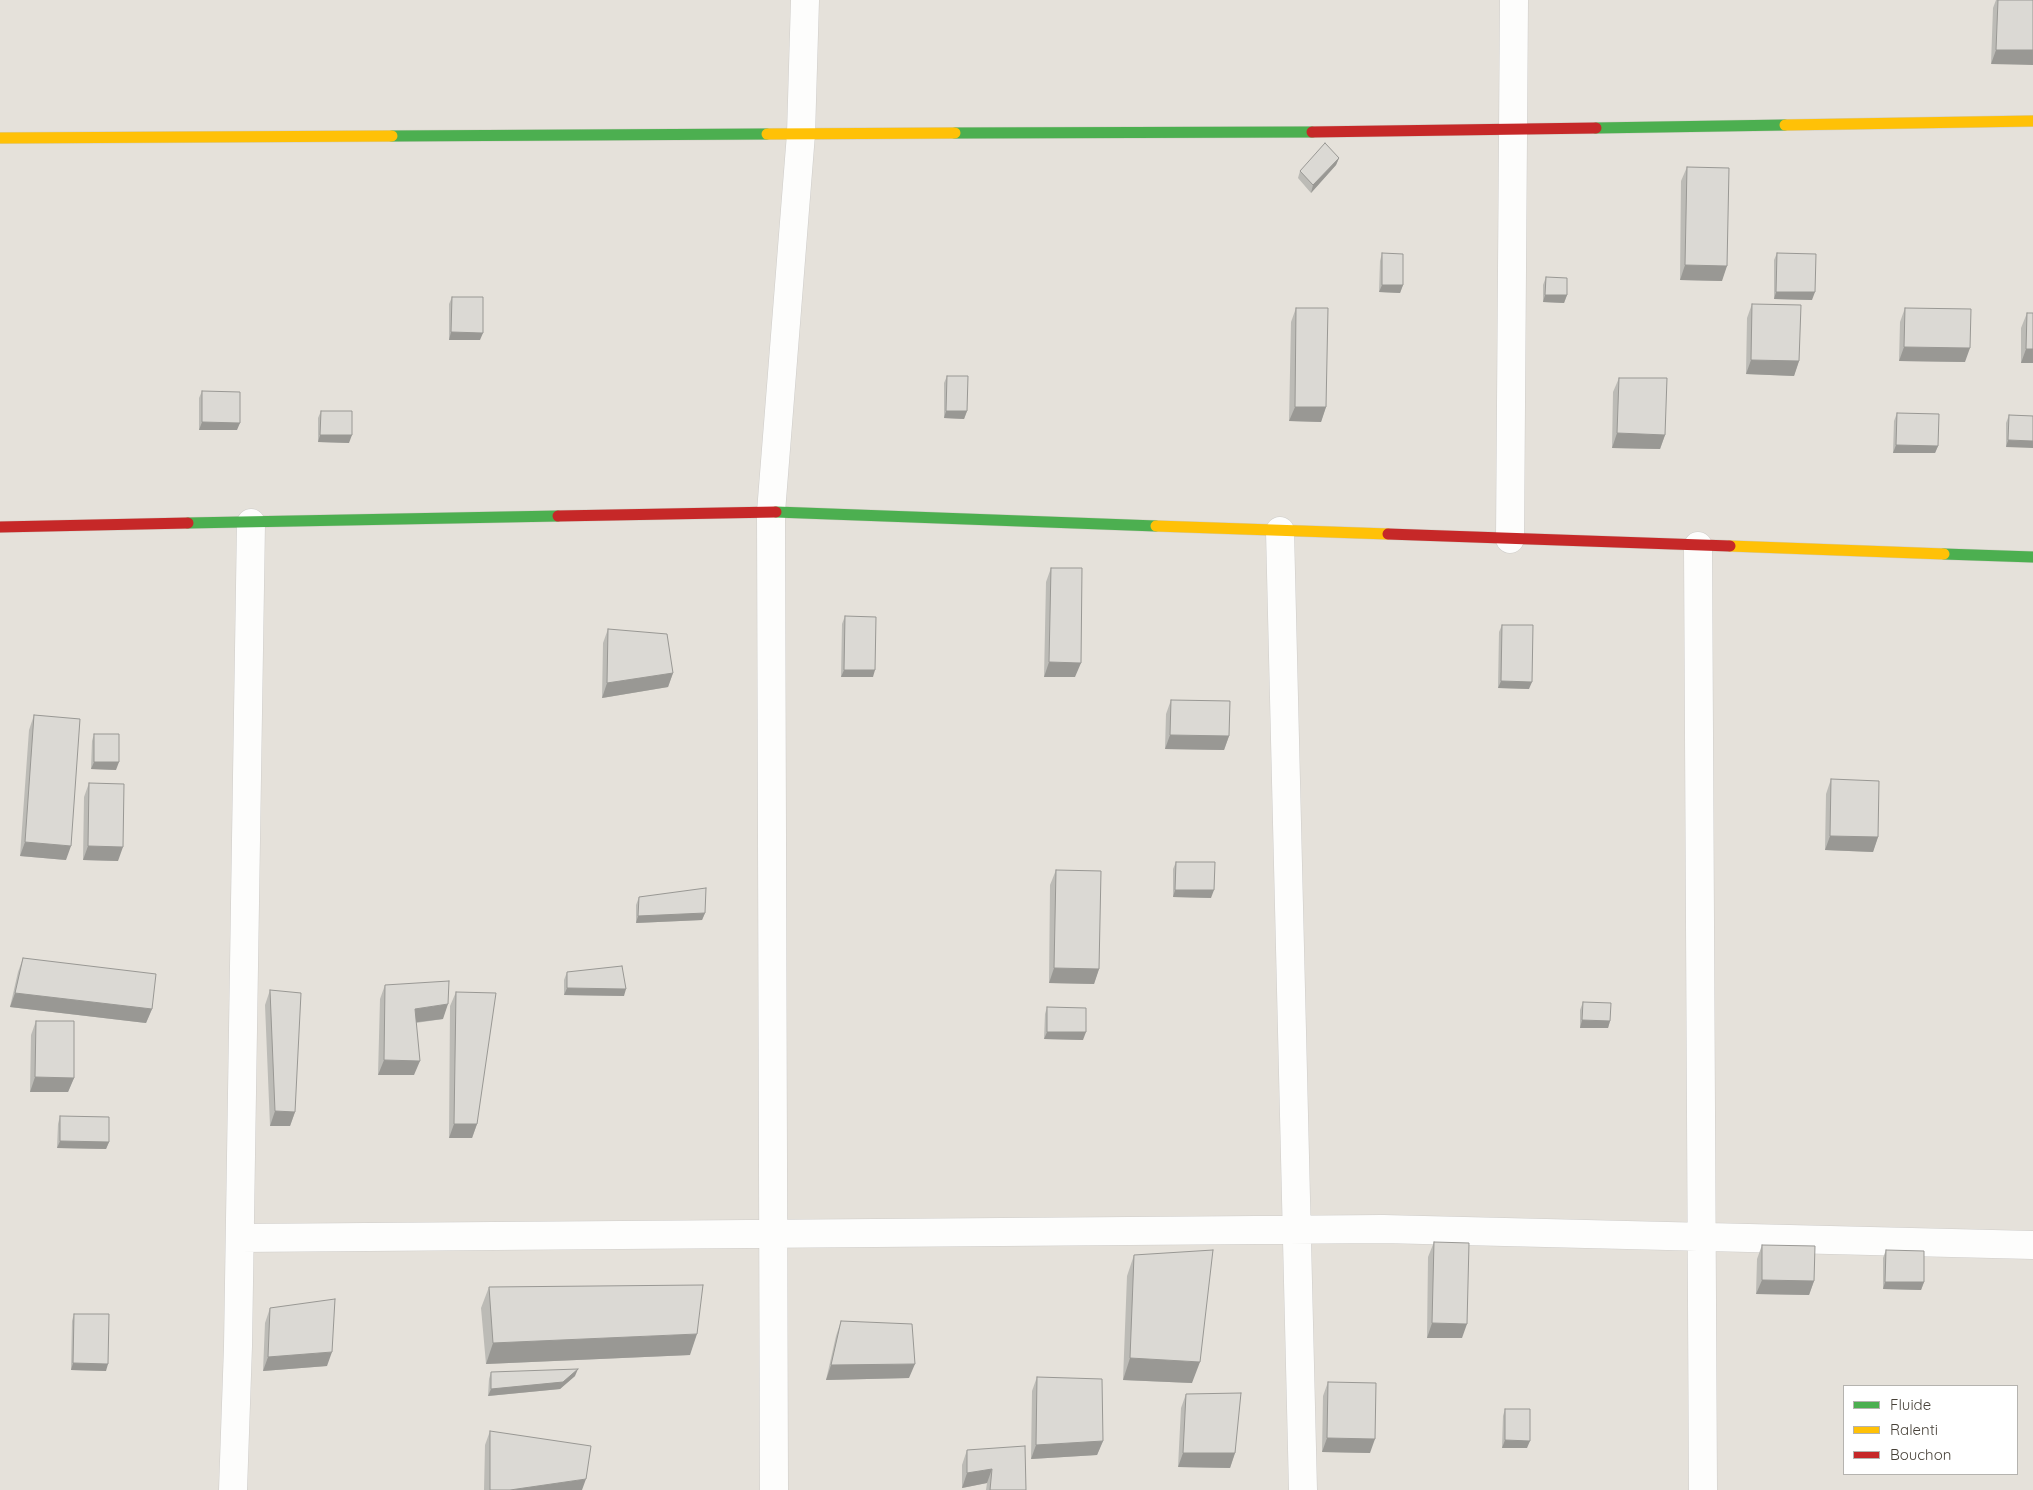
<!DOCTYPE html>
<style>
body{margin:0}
#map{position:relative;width:2033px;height:1490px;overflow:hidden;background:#f2f0ec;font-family:Quicksand,sans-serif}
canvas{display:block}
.legend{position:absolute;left:1843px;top:1385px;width:175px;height:90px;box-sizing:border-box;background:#fff;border:1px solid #b5b3af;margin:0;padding:6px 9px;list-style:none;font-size:15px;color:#474138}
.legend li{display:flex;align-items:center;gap:10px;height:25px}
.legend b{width:25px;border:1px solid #b5b3af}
</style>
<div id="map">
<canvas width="2033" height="1490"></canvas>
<ul class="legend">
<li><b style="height:6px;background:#4caf50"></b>Fluide</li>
<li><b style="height:6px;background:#ffc107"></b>Ralenti</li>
<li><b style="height:6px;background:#c62828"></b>Bouchon</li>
</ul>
</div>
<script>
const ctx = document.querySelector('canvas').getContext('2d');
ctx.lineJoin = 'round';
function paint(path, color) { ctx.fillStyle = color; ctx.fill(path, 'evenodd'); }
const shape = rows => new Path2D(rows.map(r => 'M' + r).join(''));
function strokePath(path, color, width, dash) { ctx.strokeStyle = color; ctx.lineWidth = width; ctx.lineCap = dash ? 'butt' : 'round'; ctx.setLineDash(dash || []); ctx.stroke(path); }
paint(shape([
 [0,0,2033,0,2033,1490,0,1490],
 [1844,1386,2017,1386,2017,1474,1844,1474]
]), '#e5e1da');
const street = shape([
 [1280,531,1303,1490],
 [1510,539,1514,0],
 [1698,546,1703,1490],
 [240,1238,1383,1229,2033,1245],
 [233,1490,238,1346,251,523],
 [774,1490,771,512,801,134,805,0]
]);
const fast = shape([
 [1596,128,1785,125],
 [955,133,1312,132],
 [392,136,767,134],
 [776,512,1156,526],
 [188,523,558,516],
 [1944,554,2033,557]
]);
const slow = shape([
 [1785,125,2033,121],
 [767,134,955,133],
 [0,138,392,136],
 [1156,526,1388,534],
 [1730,546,1944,554]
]);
const jam = shape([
 [1312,132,1596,128],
 [558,516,776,512],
 [0,527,188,523],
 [1388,534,1730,546]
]);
strokePath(street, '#cfcdca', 29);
strokePath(fast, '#d0cdc3', 12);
strokePath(slow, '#d0cdc3', 12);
strokePath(jam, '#d0cdc3', 12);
strokePath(street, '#fdfdfc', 28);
strokePath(fast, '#4caf50', 11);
strokePath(slow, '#ffc107', 11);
strokePath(jam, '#c62828', 11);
paint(shape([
 [1996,0,2033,0,1991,64,1993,8],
 [1339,158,1336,165,1311,193,1298,178,1300,171],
 [1687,167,1722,281,1680,280,1681,181],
 [1382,253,1403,285,1400,293,1379,292,1380,261],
 [1777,253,1812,300,1774,299,1774,260],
 [1546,277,1567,295,1564,303,1543,302,1543,285],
 [452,297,480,340,449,340,449,304],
 [1752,304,1799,361,1794,376,1746,374,1747,318],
 [1296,308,1326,407,1321,422,1289,421,1291,322],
 [1905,308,1965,362,1899,361,1900,322],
 [2027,313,2033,313,2033,363,2021,363,2021,328],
 [947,376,967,411,964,419,944,418,944,383],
 [1619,378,1665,435,1660,449,1612,448,1613,392],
 [202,391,237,430,199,430,199,398],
 [321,411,349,443,318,442,318,418],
 [1897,413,1938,446,1935,453,1893,453,1894,421],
 [2009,415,2033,416,2006,447,2006,423],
 [1051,568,1075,677,1044,677,1046,582],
 [845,616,873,677,841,677,842,624],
 [1502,625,1529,689,1498,688,1499,632],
 [608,629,673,673,668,687,602,698,603,643],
 [1171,700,1229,736,1224,750,1165,749,1166,714],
 [34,715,66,860,20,856,29,730],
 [94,734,116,770,91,769,92,741],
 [1831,779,1878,837,1873,852,1825,850,1826,794],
 [89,783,118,861,83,860,84,797],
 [1176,862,1211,898,1173,897,1173,869],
 [1056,870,1099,969,1094,984,1049,983,1050,885],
 [639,897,705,913,702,920,636,923,636,905],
 [23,958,152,1009,146,1023,10,1007,18,972],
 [567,972,624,996,564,995,564,980],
 [385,985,443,1019,416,1023,414,1075,378,1075,380,999],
 [270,990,295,1112,290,1126,270,1126,265,1005],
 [456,992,477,1124,472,1138,449,1138,450,1006],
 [1583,1002,1610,1021,1608,1028,1580,1028,1580,1010],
 [1047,1007,1083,1040,1044,1039,1045,1014],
 [36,1021,74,1078,68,1092,30,1092,31,1035],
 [60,1116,109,1142,106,1149,57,1148,58,1124],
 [1434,1242,1462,1338,1427,1338,1428,1257],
 [1762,1245,1814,1281,1809,1295,1756,1294,1757,1259],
 [1886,1250,1924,1282,1921,1290,1883,1289,1883,1258],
 [1134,1255,1192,1383,1123,1380,1127,1276],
 [489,1287,690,1355,486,1364,481,1308],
 [270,1308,327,1366,263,1371,265,1323],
 [74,1314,106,1371,71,1370,72,1321],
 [841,1321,909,1378,826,1380,836,1336],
 [491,1372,575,1376,560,1389,488,1396,489,1379],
 [1037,1377,1103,1441,1097,1455,1031,1459,1032,1391],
 [1328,1382,1370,1453,1322,1452,1323,1396],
 [1186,1394,1235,1453,1230,1468,1178,1467,1181,1408],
 [1505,1409,1527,1448,1502,1448,1503,1416],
 [490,1431,582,1490,484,1490,485,1445],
 [967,1450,1026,1490,986,1490,987,1483,962,1488,962,1465]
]), '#bcbbb6');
paint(shape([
 [1996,50,2033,50,2033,65,1991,64],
 [1339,158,1336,165,1311,193,1313,185],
 [1685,265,1727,266,1722,281,1680,280],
 [1382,285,1403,285,1400,293,1379,292],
 [1776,292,1815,292,1812,300,1774,299],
 [1545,295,1567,295,1564,303,1543,302],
 [451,332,483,333,480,340,449,340],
 [1904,347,1970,348,1965,362,1899,361],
 [2026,349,2033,349,2033,363,2021,363],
 [1751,360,1799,361,1794,376,1746,374],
 [1295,407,1326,407,1321,422,1289,421],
 [946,411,967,411,964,419,944,418],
 [202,422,240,423,237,430,199,430],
 [1617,433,1665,435,1660,449,1612,448],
 [320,435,352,435,349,443,318,442],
 [2008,440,2033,441,2033,448,2006,447],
 [1896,445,1938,446,1935,453,1893,453],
 [1049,662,1081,663,1075,677,1044,677],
 [844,670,875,670,873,677,841,677],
 [673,673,668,687,602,698,607,683],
 [1501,681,1532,682,1529,689,1498,688],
 [1170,735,1229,736,1224,750,1165,749],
 [94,762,119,762,116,770,91,769],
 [1830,836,1878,837,1873,852,1825,850],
 [25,842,71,846,66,860,20,856],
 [88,846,123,847,118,861,83,860],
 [1175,890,1214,890,1211,898,1173,897],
 [705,913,702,920,636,923,638,916],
 [1054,968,1099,969,1094,984,1049,983],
 [567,988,626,989,624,996,564,995],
 [15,993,152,1009,146,1023,10,1007],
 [448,1004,443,1019,410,1023,415,1009],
 [1582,1020,1610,1021,1608,1028,1580,1028],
 [1047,1032,1086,1032,1083,1040,1044,1039],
 [384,1060,420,1061,414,1075,378,1075],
 [35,1077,74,1078,68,1092,30,1092],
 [275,1111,295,1112,290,1126,270,1126],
 [454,1124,477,1124,472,1138,449,1138],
 [60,1141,109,1142,106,1149,57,1148],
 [1762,1280,1814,1281,1809,1295,1756,1294],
 [1885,1282,1924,1282,1921,1290,1883,1289],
 [1432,1323,1467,1324,1462,1338,1427,1338],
 [697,1334,690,1355,486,1364,493,1343],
 [332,1352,327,1366,263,1371,268,1357],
 [1130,1358,1200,1362,1192,1383,1123,1380],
 [73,1363,108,1364,106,1371,71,1370],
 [915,1364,909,1378,826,1380,831,1365],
 [578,1369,575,1376,560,1389,488,1396,491,1389],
 [1327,1438,1375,1439,1370,1453,1322,1452],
 [1505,1440,1530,1441,1527,1448,1502,1448],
 [1103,1441,1097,1455,1031,1459,1036,1445],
 [1183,1453,1235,1453,1230,1468,1178,1467],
 [992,1469,987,1483,962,1488,967,1473],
 [586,1479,582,1490,510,1490]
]), '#999894');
const building = shape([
 [1998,0,2033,0,2033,50,1996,50,1998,0],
 [1325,143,1339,158,1313,185,1300,171,1325,143],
 [1687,167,1729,168,1727,266,1685,265,1687,167],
 [1382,253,1403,254,1403,285,1382,285,1382,253],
 [1777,253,1816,254,1815,292,1776,292,1777,253],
 [1546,277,1567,278,1567,295,1545,295,1546,277],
 [452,297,483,297,483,333,451,332,452,297],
 [1752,304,1801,305,1799,361,1751,360,1752,304],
 [1296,308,1328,308,1326,407,1295,407,1296,308],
 [1905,308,1971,309,1970,348,1904,347,1905,308],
 [2027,313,2033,313,2033,349,2026,349,2027,313],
 [947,376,968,376,967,411,946,411,947,376],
 [1619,378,1667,378,1665,435,1617,433,1619,378],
 [202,391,240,392,240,423,202,422,202,391],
 [321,411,352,411,352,435,320,435,321,411],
 [1897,413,1939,414,1938,446,1896,445,1897,413],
 [2009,415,2033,416,2033,441,2008,440,2009,415],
 [1051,568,1082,568,1081,663,1049,662,1051,568],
 [845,616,876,617,875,670,844,670,845,616],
 [1502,625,1533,625,1532,682,1501,681,1502,625],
 [608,629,667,634,673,673,607,683,608,629],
 [1171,700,1230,701,1229,736,1170,735,1171,700],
 [34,715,80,719,71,846,25,842,34,715],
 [94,734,119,734,119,762,94,762,94,734],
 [1831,779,1879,781,1878,837,1830,836,1831,779],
 [89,783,124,784,123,847,88,846,89,783],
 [1176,862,1215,862,1214,890,1175,890,1176,862],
 [1056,870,1101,871,1099,969,1054,968,1056,870],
 [706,888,705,913,638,916,639,897,706,888],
 [23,958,156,974,152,1009,15,993,23,958],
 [622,966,626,989,567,988,567,972,622,966],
 [449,981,448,1004,415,1009,420,1061,384,1060,385,985,449,981],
 [270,990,301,993,295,1112,275,1111,270,990],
 [456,992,496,993,477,1124,454,1124,456,992],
 [1583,1002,1611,1003,1610,1021,1582,1020,1583,1002],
 [1047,1007,1086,1008,1086,1032,1047,1032,1047,1007],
 [36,1021,74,1021,74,1078,35,1077,36,1021],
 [60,1116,109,1117,109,1142,60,1141,60,1116],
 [1434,1242,1469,1243,1467,1324,1432,1323,1434,1242],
 [1762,1245,1815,1246,1814,1281,1762,1280,1762,1245],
 [1213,1250,1200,1362,1130,1358,1134,1255,1213,1250],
 [1886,1250,1924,1251,1924,1282,1885,1282,1886,1250],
 [703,1285,697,1334,493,1343,489,1287,703,1285],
 [335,1299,332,1352,268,1357,270,1308,335,1299],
 [74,1314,109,1314,108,1364,73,1363,74,1314],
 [841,1321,912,1324,915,1364,831,1365,841,1321],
 [578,1369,563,1382,491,1389,491,1372,578,1369],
 [1037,1377,1102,1379,1103,1441,1036,1445,1037,1377],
 [1328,1382,1376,1383,1375,1439,1327,1438,1328,1382],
 [1241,1393,1235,1453,1183,1453,1186,1394,1241,1393],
 [1505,1409,1530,1409,1530,1441,1505,1440,1505,1409],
 [490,1431,591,1446,586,1479,510,1490,490,1490,490,1431],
 [1025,1446,1026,1490,990,1490,992,1469,967,1473,967,1450,1025,1446]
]);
paint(building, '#dbd9d4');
strokePath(building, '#999894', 1);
</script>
